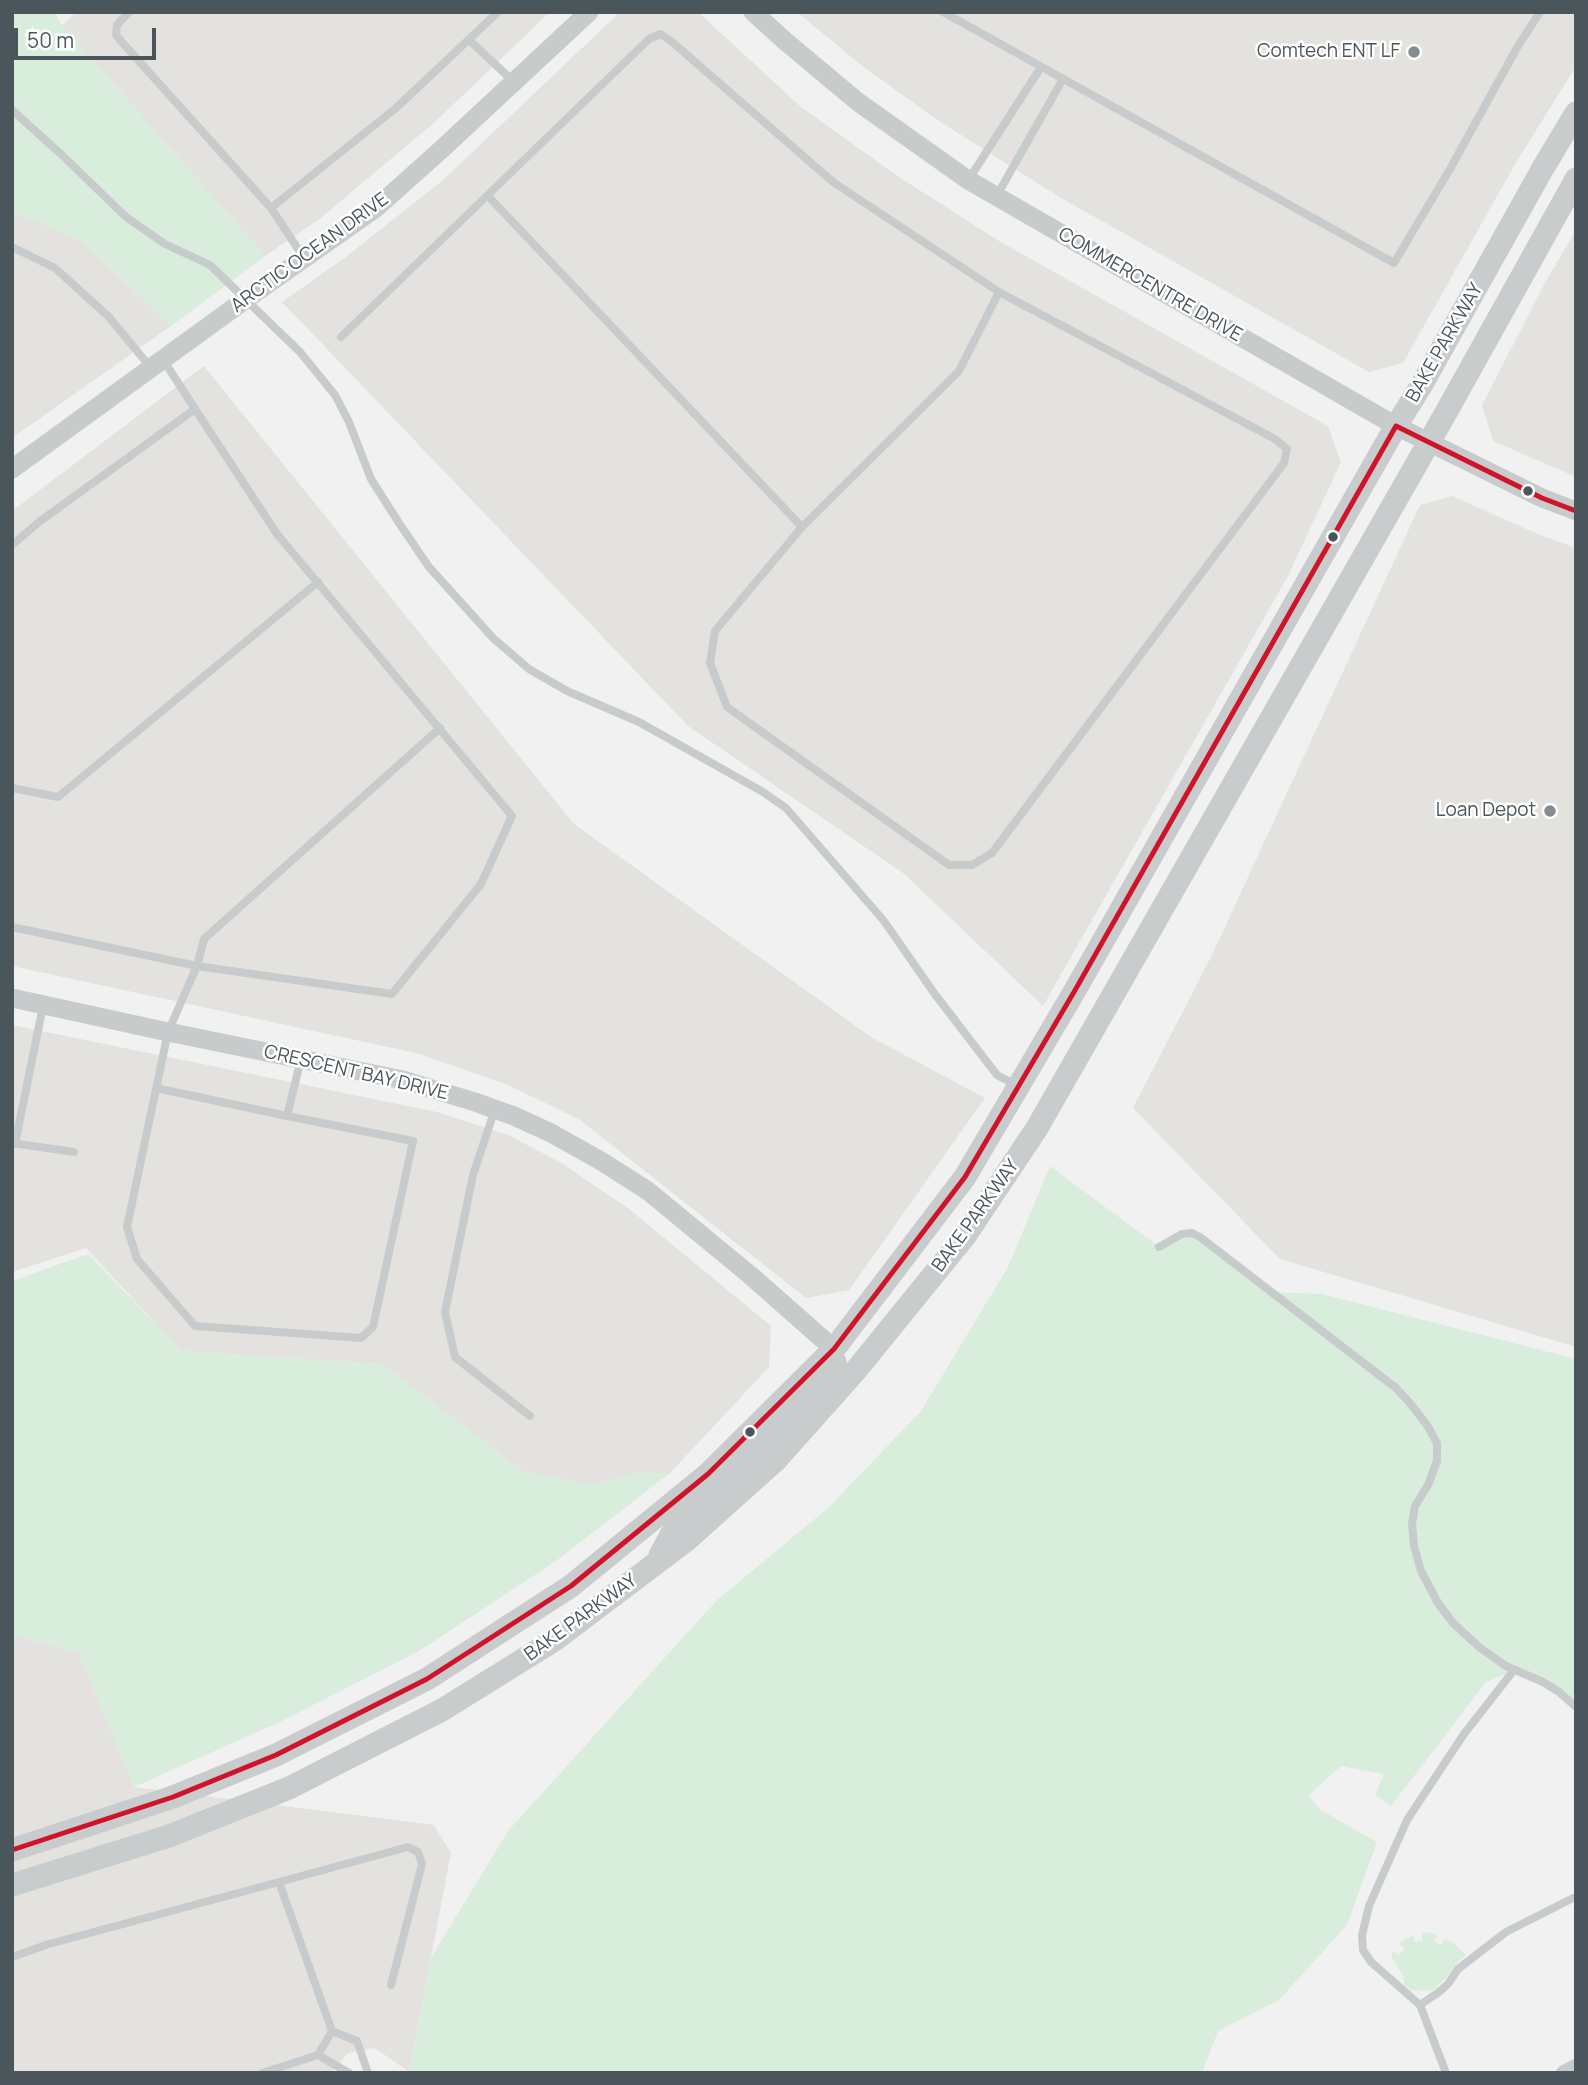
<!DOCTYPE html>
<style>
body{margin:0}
#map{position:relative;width:1588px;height:2085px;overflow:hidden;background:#f1f1f1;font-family:Manrope,sans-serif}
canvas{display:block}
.frame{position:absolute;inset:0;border:14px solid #4a565b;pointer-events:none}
.scale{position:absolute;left:14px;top:28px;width:142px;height:32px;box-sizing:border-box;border:4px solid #4a565b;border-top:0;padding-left:9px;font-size:21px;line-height:24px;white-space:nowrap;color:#4a565b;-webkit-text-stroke:5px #fff;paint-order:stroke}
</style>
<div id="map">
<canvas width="1588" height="2085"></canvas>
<div class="frame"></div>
<div class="scale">50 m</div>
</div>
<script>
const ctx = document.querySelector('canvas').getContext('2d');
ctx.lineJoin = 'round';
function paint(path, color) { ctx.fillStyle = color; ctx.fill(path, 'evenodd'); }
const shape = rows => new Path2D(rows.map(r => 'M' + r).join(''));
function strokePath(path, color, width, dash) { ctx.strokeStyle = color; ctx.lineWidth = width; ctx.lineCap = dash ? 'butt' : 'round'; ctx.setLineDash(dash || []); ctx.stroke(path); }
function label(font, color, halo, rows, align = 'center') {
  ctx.font = font + ' Manrope,sans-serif'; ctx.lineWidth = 5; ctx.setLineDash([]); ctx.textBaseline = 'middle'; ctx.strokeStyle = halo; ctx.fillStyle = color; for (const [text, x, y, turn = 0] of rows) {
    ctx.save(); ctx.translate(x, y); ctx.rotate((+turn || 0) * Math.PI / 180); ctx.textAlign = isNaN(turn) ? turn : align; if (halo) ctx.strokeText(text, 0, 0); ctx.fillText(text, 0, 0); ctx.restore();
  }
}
paint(shape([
 [76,12,550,12,435,122,317,221,265,256,62,26],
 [620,12,698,12,801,107,896,175,999,241,1328,426,1341,462,1288,576,1043,1006,903,873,688,726,282,302,347,256,443,180],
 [797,12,1576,12,1576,66,1514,166,1403,363,1369,372,1056,195,936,119,861,65],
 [12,211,81,240,171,326,12,438],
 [1576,230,1576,477,1493,441,1482,405,1546,281],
 [204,366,574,824,871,1037,985,1098,849,1290,806,1298,580,1120,506,1084,416,1053,12,966,12,511],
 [1452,496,1540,535,1576,548,1576,1347,1280,1259,1133,1108,1212,955,1420,505],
 [12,1025,437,1112,508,1135,560,1162,629,1209,771,1326,769,1367,670,1473,634,1473,592,1485,522,1471,382,1364,181,1351,86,1248,12,1272],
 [12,1634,79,1653,134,1787,434,1825,451,1853,409,2072,375,2048,360,2050,347,2054,331,2073,12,2073]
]), '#e4e2df');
paint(shape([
 [12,12,55,12,62,26,265,256,171,326,81,240,12,211],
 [1050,1166,1159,1247,1182,1234,1200,1237,1270,1292,1322,1294,1576,1359,1576,1707,1572,1703,1514,1670,1486,1682,1391,1806,1375,1795,1384,1774,1341,1766,1309,1795,1319,1809,1377,1842,1347,1925,1279,2000,1218,2031,1202,2073,409,2072,431,1958,508,1831,716,1601,829,1507,921,1411,1008,1267],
 [88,1254,182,1351,382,1364,522,1471,592,1485,634,1473,670,1473,556,1561,419,1651,284,1720,134,1787,79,1653,12,1634,12,1281],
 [1427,1932,1437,1935,1434,1941,1441,1945,1445,1939,1452,1942,1466,1955,1459,1961,1446,1978,1434,1989,1428,1991,1412,1990,1404,1985,1404,1978,1391,1956,1393,1951,1399,1955,1404,1948,1399,1944,1404,1939,1413,1936,1415,1942,1423,1941,1422,1933]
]), '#d8eddc');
strokePath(shape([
 [129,12,117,25,116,35,120,40,271,208,304,258],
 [943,12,1394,263,1450,169,1518,46,1540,12],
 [469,40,513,81],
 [12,110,62,155,126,217,165,244,210,265,300,352,335,395,349,422,371,479,399,523,429,567,493,638,529,669,567,691,639,722,763,792,786,808,884,921,934,993,997,1075,1016,1085],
 [969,179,1041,67],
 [488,196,802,527],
 [996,197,1063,79],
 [271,208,396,108,498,12],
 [12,247,55,268,109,317,151,368],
 [341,337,649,39,660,34,671,41,833,182,999,292,1275,439,1287,449,1284,463,992,853,972,865,949,865,727,707,710,663,715,631,802,527,959,371,999,292],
 [164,361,195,409],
 [12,545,39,522,195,409,277,534,512,816,481,884,392,994,197,966,12,927],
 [12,788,58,797,318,582],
 [156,1088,287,1116,301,1059],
 [495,1109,473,1175,445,1312,455,1357,530,1416],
 [287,1116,413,1141,373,1327,361,1338,195,1326,137,1259,127,1227,168,1032,197,966,204,939,440,728],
 [12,1143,74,1152],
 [15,1144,43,1006],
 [1159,1247,1182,1234,1192,1233,1200,1237,1396,1388,1409,1402,1427,1425,1437,1443,1437,1461,1428,1485,1415,1506,1412,1524,1414,1546,1421,1571,1438,1603,1453,1623,1479,1647,1506,1666,1543,1682,1559,1692,1576,1707],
 [279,1882,408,1847,418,1852,422,1864,391,1985],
 [12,1957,49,1944,279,1882,332,2031,318,2055,262,2073],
 [1420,2005,1439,1992,1448,1984,1458,1969,1506,1932,1573,1898],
 [332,2031,357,2041,368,2073],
 [318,2055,349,2073],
 [1446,2073,1420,2005,1371,1962,1363,1950,1362,1935,1369,1906,1407,1820,1464,1734,1514,1670]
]), '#c8cbcc', 8);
strokePath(shape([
 [1564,2073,1576,2067]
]), '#c8cbcc', 16);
strokePath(shape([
 [753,12,785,41,858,102,968,180,1396,426,1542,498,1576,511],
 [12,469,246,299,376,208,443,148,589,12],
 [12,998,168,1032,403,1080,475,1102,514,1116,551,1133,601,1161,648,1191,750,1275,834,1349]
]), '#c8cbcc', 19);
strokePath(shape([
 [660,1555,677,1524,751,1459,791,1418,813,1395,835,1362],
 [12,1850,173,1797,276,1755,427,1679,571,1586,708,1474,834,1349,965,1177,1074,992,1396,426,1421,386,1543,168,1576,113],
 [12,1885,169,1836,289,1788,442,1710,553,1641,688,1539,775,1461,857,1369,965,1236,1037,1128,1448,409,1576,179]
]), '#c9cccd', 23);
strokePath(shape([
 [12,1850,173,1797,276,1755,427,1679,571,1586,708,1474,834,1349,965,1177,1074,992,1396,426,1542,498,1576,511]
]), '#cf1429', 5);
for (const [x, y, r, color] of [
 [1414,52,7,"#848c90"],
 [1528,491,6,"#4a565b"],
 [1333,537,6,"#4a565b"],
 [1550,811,7,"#848c90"],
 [750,1432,6,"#4a565b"]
]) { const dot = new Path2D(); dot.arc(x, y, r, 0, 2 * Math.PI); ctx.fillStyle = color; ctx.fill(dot); strokePath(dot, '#fff', 2.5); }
label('19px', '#4a565b', '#fff', [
 ["Comtech ENT LF",1400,52],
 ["Loan Depot",1536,811]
], 'right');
label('19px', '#4a565b', '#fff', [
 ["ARCTIC OCEAN DRIVE",310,253,-36],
 ["COMMERCENTRE DRIVE",1150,285,30],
 ["BAKE PARKWAY",1445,343,-60],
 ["CRESCENT BAY DRIVE",356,1073,13],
 ["BAKE PARKWAY",976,1216,-54],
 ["BAKE PARKWAY",581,1618,-36]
]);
</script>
